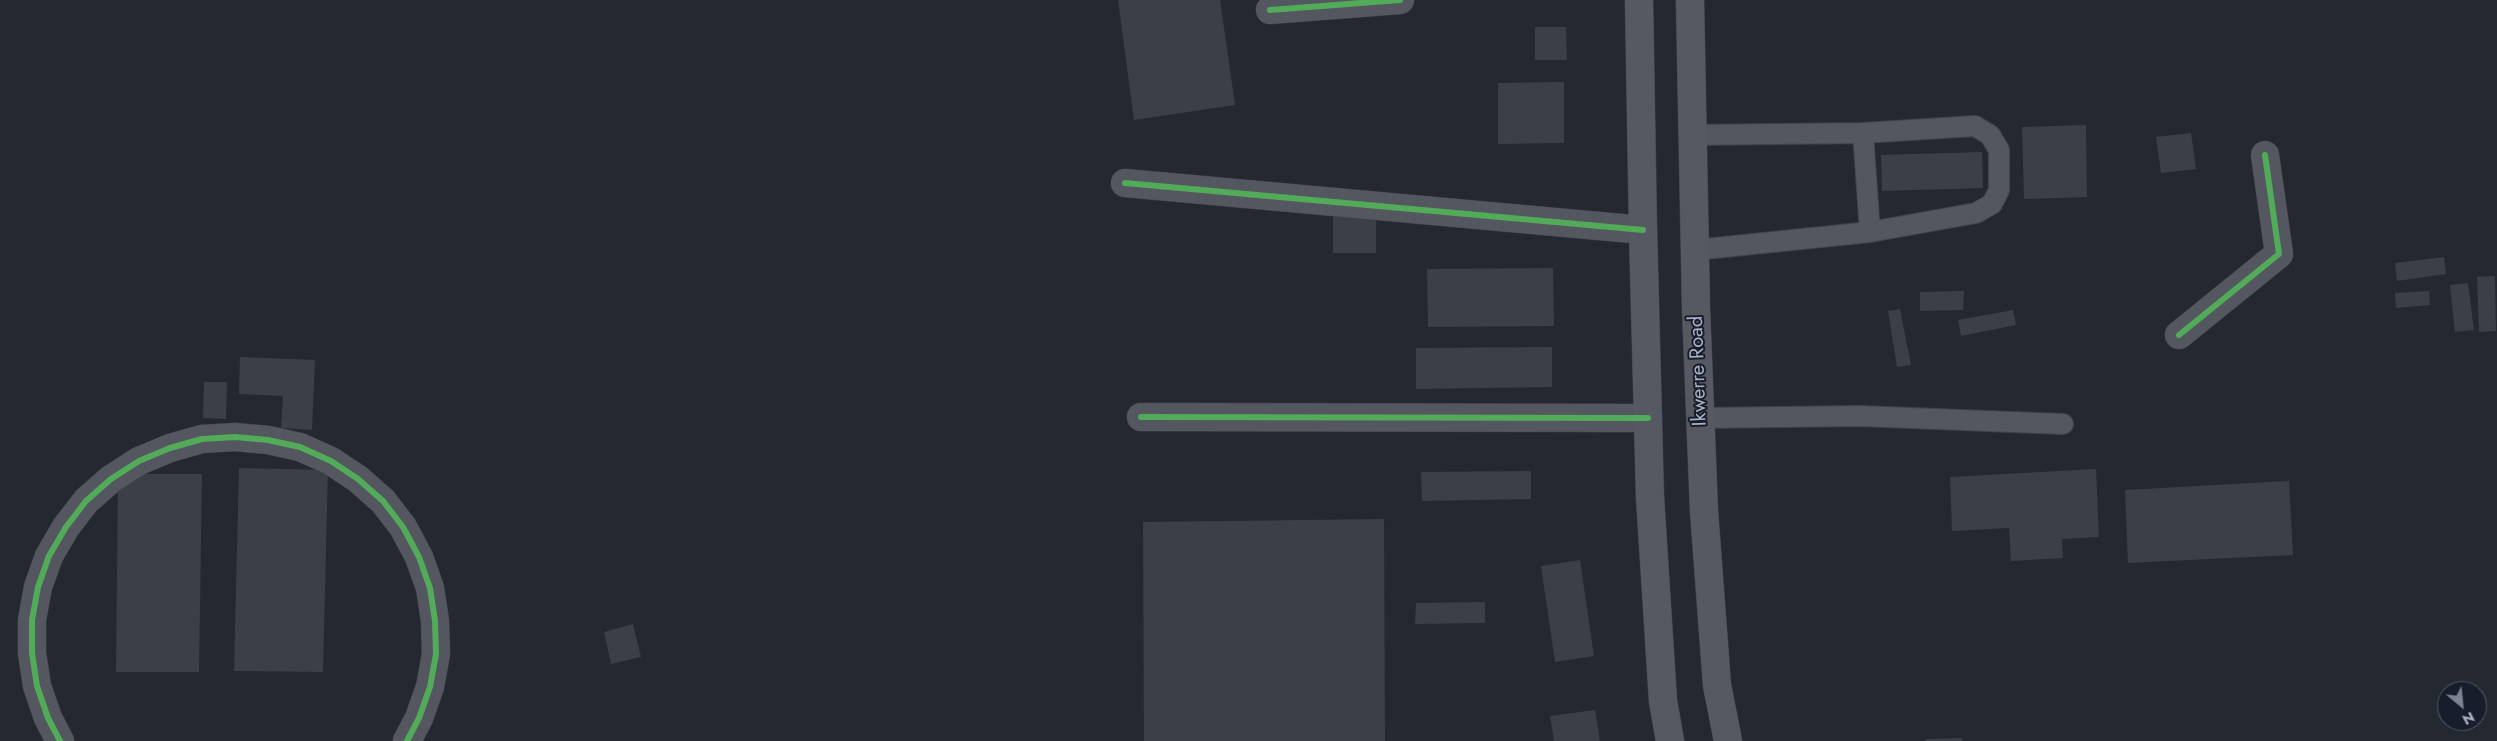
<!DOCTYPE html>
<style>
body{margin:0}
#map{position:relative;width:2497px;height:741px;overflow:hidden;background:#242831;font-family:Jost,sans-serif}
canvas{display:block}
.north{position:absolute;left:2437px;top:681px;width:50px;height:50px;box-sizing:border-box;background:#181d2c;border:1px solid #535969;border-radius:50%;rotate:152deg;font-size:14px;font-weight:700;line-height:20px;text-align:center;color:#acb2c5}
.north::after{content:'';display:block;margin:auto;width:18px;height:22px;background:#7c8291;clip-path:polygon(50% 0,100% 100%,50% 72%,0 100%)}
</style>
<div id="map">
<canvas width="2497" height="741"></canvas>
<div class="north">N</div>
</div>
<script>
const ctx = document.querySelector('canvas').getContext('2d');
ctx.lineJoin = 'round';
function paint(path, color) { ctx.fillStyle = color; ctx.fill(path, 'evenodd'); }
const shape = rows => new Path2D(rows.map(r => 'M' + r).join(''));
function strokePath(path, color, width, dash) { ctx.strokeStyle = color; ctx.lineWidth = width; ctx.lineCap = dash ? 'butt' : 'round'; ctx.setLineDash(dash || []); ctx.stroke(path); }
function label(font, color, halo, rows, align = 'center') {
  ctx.font = font + ' Jost,sans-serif'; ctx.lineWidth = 4; ctx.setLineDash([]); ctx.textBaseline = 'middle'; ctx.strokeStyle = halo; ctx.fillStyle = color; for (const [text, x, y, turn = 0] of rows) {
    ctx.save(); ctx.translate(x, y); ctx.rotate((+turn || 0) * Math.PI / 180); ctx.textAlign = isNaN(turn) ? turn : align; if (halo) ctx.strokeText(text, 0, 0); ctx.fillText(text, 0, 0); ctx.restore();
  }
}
paint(shape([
 [1118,0,1220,0,1235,105,1134,120],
 [1535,27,1566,27,1567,60,1535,60],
 [1564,82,1564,143,1498,144,1498,83],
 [2086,125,2087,197,2024,199,2022,127],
 [2191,133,2196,169,2161,173,2156,137],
 [1982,152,1983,188,1882,191,1881,155],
 [1333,215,1376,215,1376,253,1333,253],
 [2444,257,2446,274,2397,281,2395,263],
 [1553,268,1554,326,1428,327,1427,269],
 [2495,276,2496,331,2479,332,2477,277],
 [2468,283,2474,330,2455,332,2450,285],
 [1964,291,1963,310,1920,311,1920,292],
 [2429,291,2430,305,2396,308,2395,293],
 [1900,309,1911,365,1897,367,1888,311],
 [2013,310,2016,325,1961,336,1958,320],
 [1552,347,1552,387,1416,389,1416,348],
 [240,357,315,360,312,430,281,428,283,396,239,394],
 [204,382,227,382,226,419,203,418],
 [239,468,328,470,323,672,234,671],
 [2096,469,2099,537,2062,539,2063,558,2011,561,2009,528,1952,531,1950,477],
 [1531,471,1531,499,1422,501,1421,472],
 [118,474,202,474,199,672,116,672],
 [2289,481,2293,555,2128,563,2125,490],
 [1384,519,1385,741,1144,741,1143,522],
 [1580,560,1594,656,1555,662,1541,566],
 [1485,602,1485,623,1415,624,1416,603],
 [633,624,641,657,611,664,604,632],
 [1595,710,1600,741,1554,741,1550,716],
 [1962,738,1962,741,1926,741,1926,739]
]), '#3c3f48');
const service = shape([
 [1863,133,1870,232],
 [1692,135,1863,133,1975,126,1990,135,1999,150,1999,190,1992,204,1976,213,1870,232,1695,250],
 [1701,418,1860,416,2063,424]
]);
const minor = shape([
 [1270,10,1400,0],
 [1125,183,1643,230],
 [2179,335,2279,254,2265,155],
 [1141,417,1648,418],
 [60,741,48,718,37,686,32,653,32,620,38,587,49,556,66,527,86,501,111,479,139,461,170,448,202,439,235,437,268,440,300,447,331,461,358,479,383,501,403,527,419,557,430,588,435,621,436,654,430,687,419,718,407,741]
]);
const primary = shape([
 [1639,0,1643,230,1650,497,1663,701,1670,741],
 [1690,0,1696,308,1704,511,1717,685,1728,741]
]);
strokePath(service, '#40434a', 22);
strokePath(minor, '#40434a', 29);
strokePath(primary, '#41454e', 29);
strokePath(service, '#545660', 20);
strokePath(minor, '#545660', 28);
strokePath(primary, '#565862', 28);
strokePath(shape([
 [1270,10,1400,0],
 [1125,183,1643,230],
 [2179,335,2279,254,2265,155],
 [1141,417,1648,418],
 [60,741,48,718,37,686,32,653,32,620,38,587,49,556,66,527,86,501,111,479,139,461,170,448,202,439,235,437,268,440,300,447,331,461,358,479,383,501,403,527,419,557,430,588,435,621,436,654,430,687,419,718,407,741]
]), '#51ab58', 6);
label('20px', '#acb2c5', '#181d2c', [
 ["Ikwerre Road",1699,371,-92]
]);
</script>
